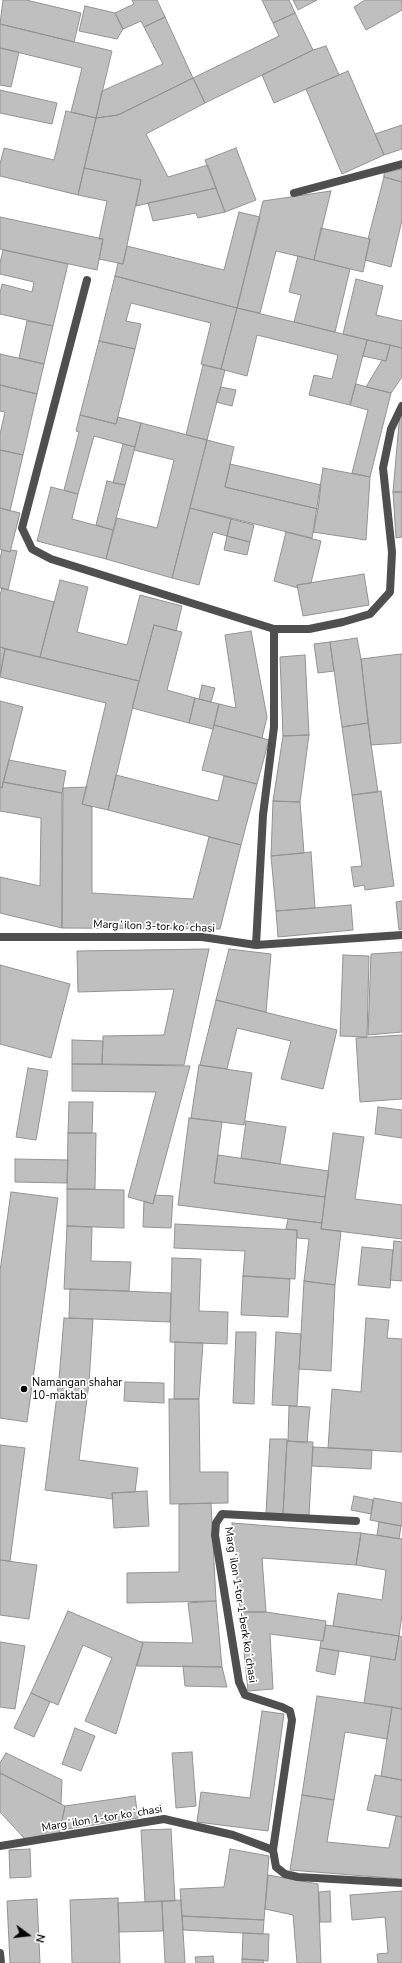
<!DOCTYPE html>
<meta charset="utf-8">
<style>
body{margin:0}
#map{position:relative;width:402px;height:1963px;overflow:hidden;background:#fff;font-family:"Nunito Sans",sans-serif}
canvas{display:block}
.north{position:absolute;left:8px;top:1915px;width:40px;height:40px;-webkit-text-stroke:3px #fff;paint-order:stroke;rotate:105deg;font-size:11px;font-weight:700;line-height:16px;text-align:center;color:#000}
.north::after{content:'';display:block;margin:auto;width:14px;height:18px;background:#000;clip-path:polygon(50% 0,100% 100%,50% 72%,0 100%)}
</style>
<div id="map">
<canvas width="402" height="1963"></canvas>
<div class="north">N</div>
</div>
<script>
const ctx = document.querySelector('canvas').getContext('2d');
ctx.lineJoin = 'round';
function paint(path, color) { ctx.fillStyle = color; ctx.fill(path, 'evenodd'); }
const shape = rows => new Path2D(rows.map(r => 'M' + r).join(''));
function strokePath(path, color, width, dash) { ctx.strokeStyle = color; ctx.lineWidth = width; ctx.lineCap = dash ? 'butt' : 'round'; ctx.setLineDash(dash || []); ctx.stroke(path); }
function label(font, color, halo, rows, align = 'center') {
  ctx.font = font + ' "Nunito Sans",sans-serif'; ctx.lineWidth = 3.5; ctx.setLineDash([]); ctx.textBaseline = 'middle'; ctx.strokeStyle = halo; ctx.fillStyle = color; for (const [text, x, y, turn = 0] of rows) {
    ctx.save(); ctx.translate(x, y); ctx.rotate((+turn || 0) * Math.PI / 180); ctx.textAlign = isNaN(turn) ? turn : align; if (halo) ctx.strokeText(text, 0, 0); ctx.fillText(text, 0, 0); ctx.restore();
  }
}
const building = shape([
 [3,0,26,0,81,13,74,42,0,24,3,0],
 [132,0,157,0,165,17,144,27,141,21,123,29,115,13,134,4,132,0],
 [262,0,289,0,295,13,273,23,262,0],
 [293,0,317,0,298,10,293,0],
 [365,0,402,0,402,10,366,30,354,7,365,0],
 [85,6,115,13,123,29,117,39,79,31,85,6],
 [295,13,313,50,205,103,193,78,279,36,273,23,295,13],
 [165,17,193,78,118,115,96,118,102,91,163,64,144,27,165,17],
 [0,24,112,51,96,118,71,112,82,68,0,48,0,24],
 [326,46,339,75,274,103,262,75,313,50,326,46],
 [0,48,19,52,11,87,0,85,0,48],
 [348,71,384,155,342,174,306,89,348,71],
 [193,78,205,103,146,134,168,177,208,165,216,188,136,206,141,180,84,168,96,118,118,115,193,78],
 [0,90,57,103,52,124,0,113,0,90],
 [66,111,96,118,78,195,0,176,0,164,4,148,54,160,66,111],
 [402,125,402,149,384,155,375,134,402,125],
 [236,148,256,200,225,212,205,160,236,148],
 [84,168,141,180,123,264,99,259,103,239,99,239,107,201,78,195,84,168],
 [402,169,402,182,384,177,384,173,402,169],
 [384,177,402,182,402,220,391,267,365,260,370,239,368,239,384,177],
 [216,188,225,212,198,218,196,213,153,221,148,203,216,188],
 [331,191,314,260,276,251,260,313,237,308,263,201,331,191],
 [239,212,260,217,237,308,115,276,118,263,123,264,127,246,224,270,239,212],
 [0,217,103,239,97,270,0,249,0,217],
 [321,228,370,239,363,272,314,260,321,228],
 [3,250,68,264,53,326,0,314,0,293,2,284,32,292,34,282,0,274,0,263,3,250],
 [298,256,350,269,335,332,294,322,301,295,289,292,298,256],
 [115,276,237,308,221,369,201,364,211,323,131,303,126,321,141,324,135,349,99,341,115,276],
 [356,279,383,286,376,315,402,321,402,348,343,334,356,279],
 [237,308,367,340,350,405,309,395,314,375,332,379,338,355,257,335,247,376,221,369,237,308],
 [27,321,53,326,44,364,19,358,27,321],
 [367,340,390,345,386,361,363,356,367,340],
 [99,341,135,349,116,424,80,415,99,341],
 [390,345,402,348,402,377,391,393,366,387,382,360,386,361,390,345],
 [0,354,44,364,37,394,0,385,0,354],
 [203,365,225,370,207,440,186,435,203,365],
 [356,384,391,393,370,477,352,473,368,410,350,405,356,384],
 [0,385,37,394,23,455,0,450,0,434,5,412,0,411,0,385],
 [221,387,236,390,232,406,216,402,221,387],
 [402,409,402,492,393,492,400,412,402,409],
 [80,415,116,424,118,417,141,423,135,447,94,436,78,494,64,490,79,432,76,431,80,415],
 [141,423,207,440,172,578,106,559,117,518,157,528,174,460,134,450,141,423],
 [207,440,234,447,225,487,318,509,312,538,190,508,207,440],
 [123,444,135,447,125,485,113,483,123,444],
 [0,450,23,455,10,511,0,508,0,450],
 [230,464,321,485,318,509,225,487,230,464],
 [323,468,370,477,366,540,313,532,323,468],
 [107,481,125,485,113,530,96,525,107,481],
 [51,487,78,494,72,519,113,530,106,559,37,541,51,487],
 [393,492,402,492,402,537,396,538,393,492],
 [0,508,20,513,10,552,0,549,0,508],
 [190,508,231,519,227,536,213,532,199,585,172,578,190,508],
 [231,519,254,525,250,542,227,536,231,519],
 [286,532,321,541,311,583,297,585,298,588,274,581,286,532],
 [227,536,250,542,247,555,224,550,227,536],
 [2,550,10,552,11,550,17,551,8,590,0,588,0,559,2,550],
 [364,574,369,605,303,616,297,585,364,574],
 [60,580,88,587,77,632,127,645,140,595,182,606,176,631,154,625,139,681,40,657,60,580],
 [2,588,54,602,40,657,0,647,0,595,2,588],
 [154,625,182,632,167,690,195,698,189,723,132,708,154,625],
 [251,631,267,717,262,738,214,725,219,704,236,708,225,635,251,631],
 [357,638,361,659,368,723,342,727,330,642,357,638],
 [330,642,334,671,318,673,314,644,330,642],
 [0,647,5,649,0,675,0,647],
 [5,649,139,681,108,810,82,804,106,703,0,677,5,649],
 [401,654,401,743,371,745,361,659,401,654],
 [305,655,309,735,283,736,280,657,305,655],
 [202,685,215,688,211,702,199,699,202,685],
 [195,698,219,704,213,729,189,723,195,698],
 [0,701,23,707,2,788,0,787,0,701],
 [368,723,378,792,352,795,342,727,368,723],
 [214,725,269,740,257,784,202,770,214,725],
 [309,735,300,802,273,801,283,736,309,735],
 [9,760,66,771,62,793,3,782,9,760],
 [116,775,218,801,224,776,257,784,241,845,108,810,116,775],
 [3,782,62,793,62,928,0,913,0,877,40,886,41,818,0,811,0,787,2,788,3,782],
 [87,787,82,804,92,807,92,893,193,899,209,837,241,845,220,929,62,928,63,788,87,787],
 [381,791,394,886,365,890,364,885,354,887,351,867,362,866,352,795,381,791],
 [273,801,300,802,304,853,271,856,273,801],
 [311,852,315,908,276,911,271,856,311,852],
 [402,901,402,929,399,930,396,902,402,901],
 [351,905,353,930,278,937,276,911,351,905],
 [209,949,184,1065,102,1064,103,1036,164,1035,174,989,78,992,77,951,209,949],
 [229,949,271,954,266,1012,216,1000,229,949],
 [402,952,402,1032,368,1035,371,954,402,952],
 [343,955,369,956,367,1037,340,1036,343,955],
 [0,965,70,984,51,1058,0,1044,0,965],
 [216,1000,337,1030,323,1089,281,1079,291,1041,237,1028,227,1069,200,1065,216,1000],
 [402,1035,402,1099,360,1102,356,1038,402,1035],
 [72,1040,103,1041,102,1064,72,1064,72,1040],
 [72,1064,190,1066,153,1204,128,1197,156,1092,72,1091,72,1064],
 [199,1065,252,1073,244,1125,191,1118,199,1065],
 [28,1068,48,1071,36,1140,16,1137,28,1068],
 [69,1102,93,1102,92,1133,68,1133,69,1102],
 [378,1107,402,1110,402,1138,375,1134,378,1107],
 [189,1118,222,1122,214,1183,325,1197,322,1223,178,1205,189,1118],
 [246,1121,286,1127,280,1164,241,1158,246,1121],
 [68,1133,96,1133,95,1189,67,1189,68,1133],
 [333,1133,364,1137,355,1199,402,1205,402,1239,321,1229,333,1133],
 [218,1155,329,1171,325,1197,214,1183,218,1155],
 [15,1159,68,1160,67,1183,15,1182,15,1159],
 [67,1189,124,1190,124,1228,67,1226,67,1189],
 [11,1192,58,1198,27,1422,0,1418,0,1271,11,1192],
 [155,1195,173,1196,171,1228,143,1227,144,1201,153,1204,155,1195],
 [288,1219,322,1223,321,1229,341,1231,335,1285,304,1281,309,1239,297,1238,297,1230,286,1229,288,1219],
 [175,1224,297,1230,295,1279,243,1276,245,1251,174,1248,175,1224],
 [67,1226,92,1227,91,1261,131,1262,129,1291,64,1289,67,1226],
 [394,1241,402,1242,402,1281,390,1280,394,1241],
 [362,1247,393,1250,390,1288,358,1285,362,1247],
 [172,1258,201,1259,199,1311,228,1312,227,1344,170,1342,172,1258],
 [243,1276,290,1279,288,1317,241,1315,243,1276],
 [304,1281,335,1285,331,1371,299,1369,304,1281],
 [70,1289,171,1293,170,1322,69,1318,70,1289],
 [64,1318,93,1319,89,1383,59,1379,64,1318],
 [366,1318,389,1320,387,1338,402,1339,402,1452,328,1448,332,1389,361,1392,366,1318],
 [236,1332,256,1332,254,1404,233,1403,236,1332],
 [276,1332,301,1334,297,1406,272,1405,276,1332],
 [175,1342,203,1343,199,1399,174,1399,175,1342],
 [59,1379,89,1383,79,1460,138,1468,135,1492,112,1493,113,1499,45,1490,59,1379],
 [125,1382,164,1383,164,1403,124,1401,125,1382],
 [169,1399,199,1399,200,1472,228,1472,228,1503,170,1504,169,1399],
 [289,1406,310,1407,307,1443,288,1441,289,1406],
 [270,1439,287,1439,283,1514,266,1513,270,1439],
 [287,1441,313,1442,309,1515,283,1514,287,1441],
 [0,1445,25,1448,10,1561,0,1560,0,1445],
 [313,1447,372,1450,371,1469,312,1466,313,1447],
 [147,1491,149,1526,114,1528,112,1493,147,1491],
 [354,1496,373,1500,371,1514,351,1510,354,1496],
 [374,1498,402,1503,402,1526,370,1520,374,1498],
 [211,1503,216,1601,127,1603,127,1573,179,1572,179,1504,211,1503],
 [379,1522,401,1526,399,1539,377,1535,379,1522],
 [232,1523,361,1533,356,1565,262,1558,266,1612,240,1612,232,1523],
 [361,1533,402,1539,402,1615,399,1636,333,1626,338,1593,382,1600,386,1570,356,1565,361,1533],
 [0,1560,37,1565,29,1619,0,1615,0,1560],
 [216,1601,222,1667,137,1666,143,1643,140,1642,193,1643,188,1603,216,1601],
 [68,1611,143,1643,116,1734,85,1721,112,1658,83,1645,58,1705,31,1693,68,1611],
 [240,1612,266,1612,326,1621,323,1641,270,1634,273,1689,248,1691,240,1612],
 [326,1625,399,1636,395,1660,320,1648,321,1641,323,1641,326,1625],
 [399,1636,402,1637,402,1709,364,1703,371,1656,395,1660,399,1636],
 [0,1642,25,1646,15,1709,0,1707,0,1642],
 [320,1648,339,1651,335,1675,316,1671,320,1648],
 [183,1666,222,1667,227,1687,185,1686,183,1666],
 [31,1693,50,1702,34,1737,14,1728,31,1693],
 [317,1696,392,1707,387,1739,345,1732,334,1800,302,1795,317,1696],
 [392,1707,402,1709,402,1780,381,1776,392,1707],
 [262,1711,284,1714,268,1831,197,1822,201,1792,250,1798,262,1711],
 [75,1728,95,1736,81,1771,62,1764,75,1728],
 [192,1752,196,1806,176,1808,172,1753,192,1752],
 [6,1753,62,1780,61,1804,0,1773,0,1763,6,1753],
 [0,1773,65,1806,59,1835,25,1839,0,1812,0,1773],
 [375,1775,402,1780,402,1817,367,1810,375,1775],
 [302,1795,334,1800,327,1842,389,1848,396,1816,402,1817,402,1879,290,1870,302,1795],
 [135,1796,138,1818,60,1830,65,1806,135,1796],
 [171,1829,175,1901,145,1902,141,1830,171,1829],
 [30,1849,31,1877,10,1878,9,1850,30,1849],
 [230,1849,269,1856,264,1920,182,1916,180,1889,224,1887,230,1849],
 [268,1875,318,1884,321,1963,297,1963,293,1915,265,1909,268,1875],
 [330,1891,331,1922,320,1922,319,1892,330,1891],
 [402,1891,402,1963,378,1963,377,1954,388,1953,385,1917,352,1920,350,1895,402,1891],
 [118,1898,120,1963,72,1963,70,1900,118,1898],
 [37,1899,40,1963,10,1963,7,1901,37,1899],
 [181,1900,185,1963,165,1963,162,1901,181,1900],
 [162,1901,163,1931,119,1932,118,1903,162,1901],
 [182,1916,264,1920,263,1934,183,1930,182,1916],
 [243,1933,269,1934,268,1961,242,1959,243,1933],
 [213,1956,214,1963,196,1963,195,1957,213,1956],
 [242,1959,264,1960,263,1963,242,1963,242,1959]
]);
paint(building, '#bfbfbf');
strokePath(building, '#939393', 1);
strokePath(shape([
 [294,193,402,164],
 [87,280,22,528,32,549,51,559,274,629],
 [0,937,202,937,256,945,402,935],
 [256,945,263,815,274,727,274,629,309,629,343,622,370,614,390,592,392,552,383,468,391,429,402,406],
 [0,1846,164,1819,233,1835,273,1850,276,1867,285,1874,298,1877,402,1883],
 [273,1850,292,1720,290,1711,282,1707,245,1695,239,1682,215,1535,216,1523,222,1514,356,1521],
 [0,1953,1,1963]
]), '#4f4f4f', 8);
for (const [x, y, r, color] of [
 [24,1389,4,"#000"]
]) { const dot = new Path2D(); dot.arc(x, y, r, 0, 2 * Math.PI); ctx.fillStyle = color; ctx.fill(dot); strokePath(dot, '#fff', 1.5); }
label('11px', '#000', '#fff', [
 ["Margʻilon 3-tor koʻchasi",154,927,2],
 ["Margʻilon 1-tor 1-berk koʻchasi",240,1605,81],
 ["Margʻilon 1-tor koʻchasi",102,1819,-9]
]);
label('11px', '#000', '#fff', [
 ["Namangan shahar",32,1383],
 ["10-maktab",32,1396]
], 'left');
</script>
